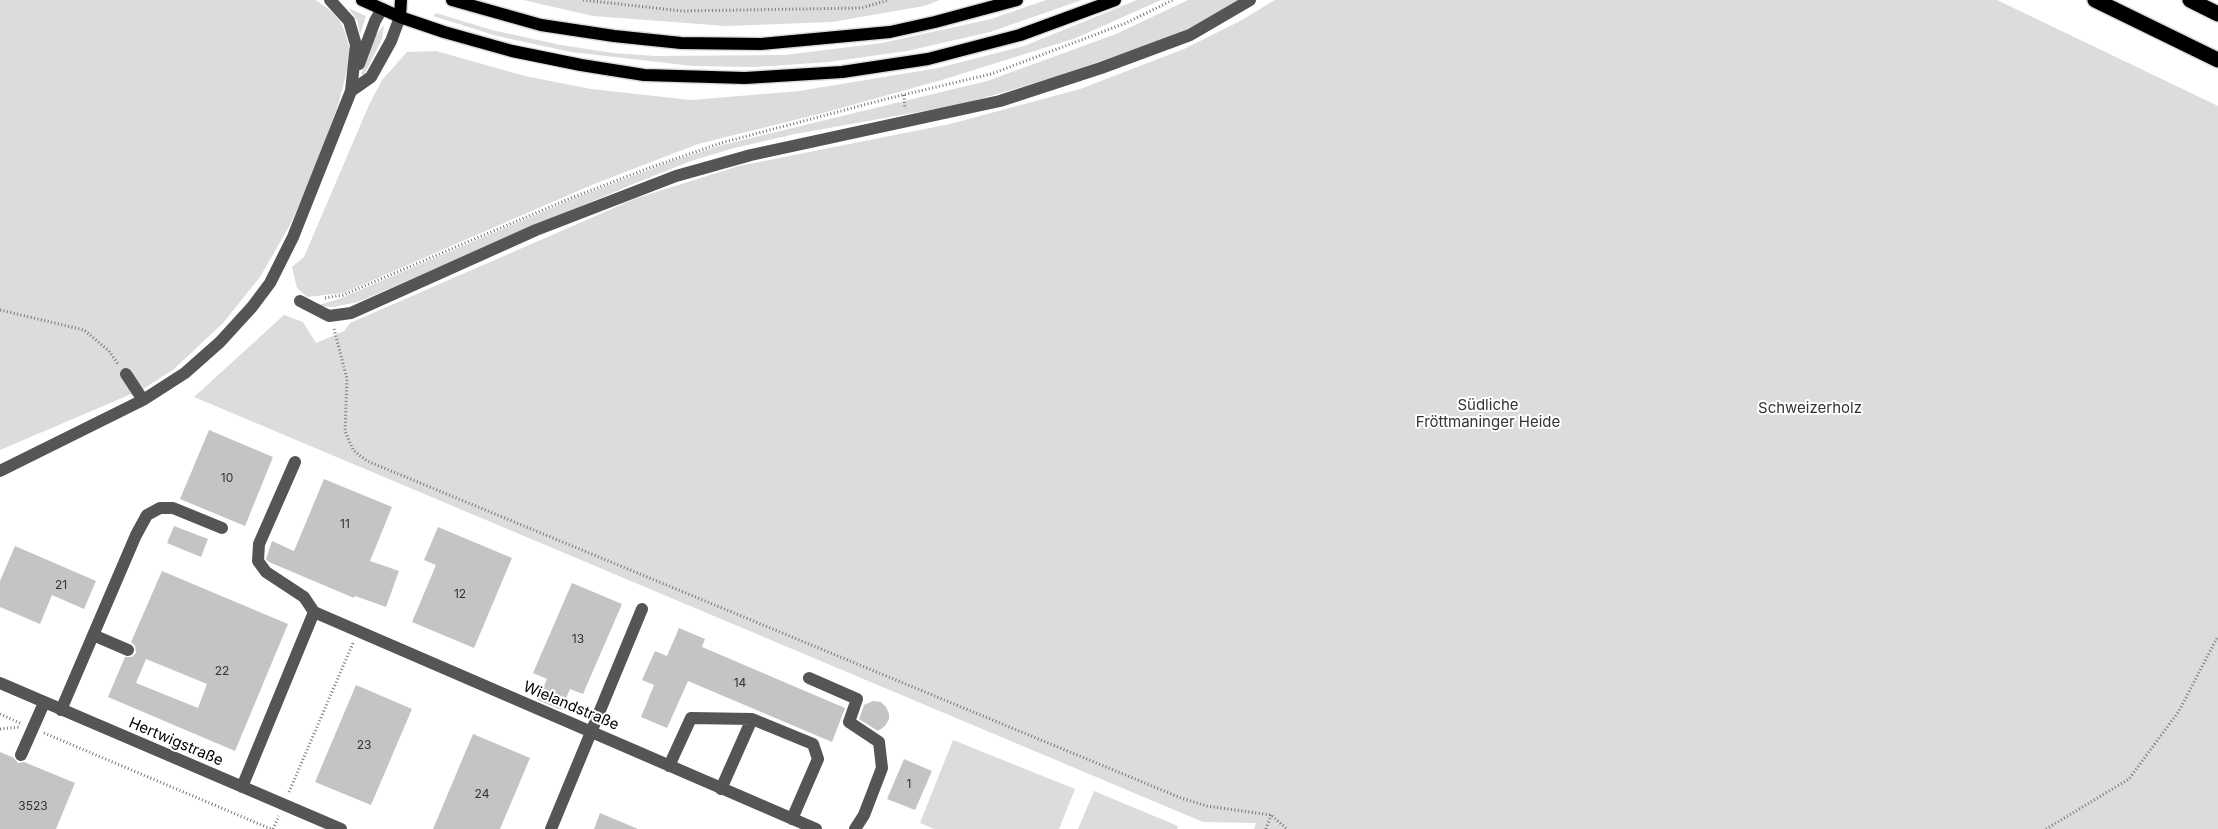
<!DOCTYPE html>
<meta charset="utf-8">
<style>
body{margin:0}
canvas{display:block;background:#fff}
</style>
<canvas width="2218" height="829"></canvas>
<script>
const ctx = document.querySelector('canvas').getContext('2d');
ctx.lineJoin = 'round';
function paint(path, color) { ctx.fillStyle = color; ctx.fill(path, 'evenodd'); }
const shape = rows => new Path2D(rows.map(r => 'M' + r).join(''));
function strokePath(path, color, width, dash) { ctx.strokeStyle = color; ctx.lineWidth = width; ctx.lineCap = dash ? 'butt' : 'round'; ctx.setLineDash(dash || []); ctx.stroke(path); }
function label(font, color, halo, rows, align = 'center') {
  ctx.font = font + ' Inter,sans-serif'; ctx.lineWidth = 4; ctx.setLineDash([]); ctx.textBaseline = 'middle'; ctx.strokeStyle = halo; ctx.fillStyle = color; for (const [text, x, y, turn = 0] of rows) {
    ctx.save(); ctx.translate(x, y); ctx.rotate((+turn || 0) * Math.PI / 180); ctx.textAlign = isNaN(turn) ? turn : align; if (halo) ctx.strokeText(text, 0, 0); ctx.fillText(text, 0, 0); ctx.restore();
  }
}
paint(shape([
 [0,0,316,0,331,11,340,21,345,32,350,50,349,62,339,102,314,172,290,225,260,277,223,323,174,369,143,389,0,450],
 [523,0,940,0,924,6,832,22,726,26,593,16],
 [1046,0,1082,0,990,32,907,51,829,62,755,67,693,66,571,52,497,36,433,16,436,13,492,30,561,45,613,53,655,56,784,55,882,43,991,19],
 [1137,0,1161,0,1076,38,945,79,827,112,698,144,594,184,343,293,307,297,297,288,292,267,304,257,369,105,382,80,407,52,436,51,525,76,591,89,691,100,799,91,938,68,1024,46],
 [1188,0,1240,0,1181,33,1052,78,963,104,795,134,734,148,691,161,633,184,358,302,333,307,315,306,339,299,575,198,667,163,722,145,987,81,1116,34],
 [1275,0,1997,0,2218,106,2218,829,1254,829,1256,823,1203,822,194,397,284,315,303,322,316,343,344,331,350,323,637,198,739,166,950,124,1080,89,1184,49,1240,21],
 [348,8,366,16,360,35,357,20],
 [384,25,382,39,364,75,361,74,375,36],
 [953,740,1075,789,1059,829,934,829,920,823],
 [1094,791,1178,826,1177,829,1078,829]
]), '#dcdcdc');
paint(shape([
 [209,430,273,457,245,526,180,499],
 [324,479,392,507,370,561,399,571,386,607,355,596,354,598,269,562,266,559,272,541,294,551],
 [174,526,208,539,201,557,167,543],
 [438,527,512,558,474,648,412,622,436,565,424,560],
 [15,546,96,581,84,609,52,595,40,624,0,607,0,581],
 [162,571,288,624,235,751,108,697,125,657,132,657,136,653,135,646,131,642],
 [146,659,207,684,198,708,136,683],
 [572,583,622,604,583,694,570,689,561,710,538,700,547,679,533,673],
 [679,628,705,639,702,647,845,708,832,742,688,681,667,728,641,717,654,685,642,680,655,651,667,656],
 [356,685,412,709,371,805,315,782],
 [873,701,881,702,886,707,889,714,889,719,885,726,878,731,859,719,864,705],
 [473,734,530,758,500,829,433,829],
 [0,752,14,758,18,763,24,762,75,783,56,829,0,829],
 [904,759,932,771,915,810,887,799],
 [600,813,638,829,594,829]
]), '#c4c4c4');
const major = shape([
 [362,0,400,17,444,32,512,51,581,65,644,75,745,78,842,72,928,59,1020,35,1115,0],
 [452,0,541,25,614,36,681,43,761,44,890,32,935,22,1017,0],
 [400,17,401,0]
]);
const highway = shape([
 [2095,0,2218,60],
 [2190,0,2218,14]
]);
strokePath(major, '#dbdbdb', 15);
strokePath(highway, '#dbdbdb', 18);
strokePath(shape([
 [583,0,682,11,861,8,889,0],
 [904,95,905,109],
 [325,298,343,295,571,198,649,168,721,143,886,99,991,74,1126,23,1173,0],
 [0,310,84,330,109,351,118,364],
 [334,329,347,379,345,431,353,450,367,461,1181,798,1207,806,1271,815,1287,829],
 [0,714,22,724],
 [0,729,19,727],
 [44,733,271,829],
 [289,792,353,643],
 [273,829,279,816],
 [1266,829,1271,815],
 [2046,829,2129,779,2179,711,2218,636]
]), '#777', 3, [1, 2.5]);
strokePath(shape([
 [359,64,375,21,382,9],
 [353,86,351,91,371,77,391,41,400,17],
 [300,301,329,316,351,313,536,230,676,176,751,155,1000,101,1101,68,1190,35,1250,0],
 [126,374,143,400],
 [295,462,259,544,258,561,266,572,304,597,314,612],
 [0,471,143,400,185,373,220,342,252,307,270,283,293,237,351,91,356,45,349,21,330,0],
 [314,612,816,829],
 [93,635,128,650],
 [809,678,857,699,849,722,879,742,882,768,864,815,855,829],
 [0,683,341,829],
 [61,710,136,535,147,515,160,508,173,508,222,528],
 [752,719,813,744,818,759,792,819],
 [21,755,44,703],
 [669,766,691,718,752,719,721,789],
 [242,787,314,612],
 [551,829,642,609]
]), '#555', 12);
strokePath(major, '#000', 12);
strokePath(highway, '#000', 15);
label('12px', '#313131', null, [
 ["10",227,478],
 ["11",345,524],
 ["21",61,585],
 ["12",460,594],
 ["13",578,639],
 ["22",222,671],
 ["14",740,683],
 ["23",364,745],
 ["1",909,784],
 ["24",482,794],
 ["3523",33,806]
]);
label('15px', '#333', '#fff', [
 ["Südliche",1488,405],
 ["Fröttmaninger Heide",1488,422],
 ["Schweizerholz",1810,408]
]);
label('15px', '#000', '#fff', [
 ["Wielandstraße",571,706,23],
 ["Hertwigstraße",176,742,23]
]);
</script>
